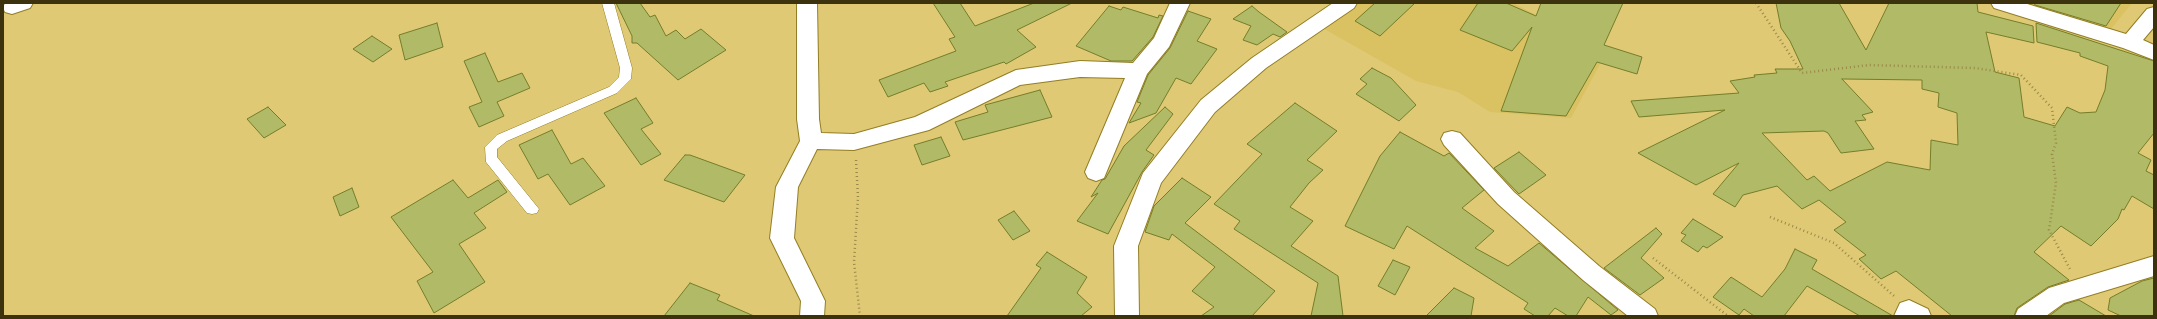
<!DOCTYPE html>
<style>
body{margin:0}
#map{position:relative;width:2157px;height:319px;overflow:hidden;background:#dfc974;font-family:Signika,sans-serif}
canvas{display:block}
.frame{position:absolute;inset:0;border:4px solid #3c320e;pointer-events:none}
</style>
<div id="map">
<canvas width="2157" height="319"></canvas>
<div class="frame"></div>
</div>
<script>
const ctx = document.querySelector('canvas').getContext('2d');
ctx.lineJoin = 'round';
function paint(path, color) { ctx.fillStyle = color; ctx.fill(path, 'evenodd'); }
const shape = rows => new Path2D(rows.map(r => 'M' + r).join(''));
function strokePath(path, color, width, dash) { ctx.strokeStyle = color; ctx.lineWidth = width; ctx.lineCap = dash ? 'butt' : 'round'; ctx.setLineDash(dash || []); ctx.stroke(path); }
paint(shape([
 [1352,3,1513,3,1607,51,1571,118,1490,112,1458,92,1416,81,1319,26],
 [2012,3,2132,3,2111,29]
]), '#dac162');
const building = shape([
 [616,3,640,3,650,17,655,15,666,36,676,30,685,39,701,29,726,50,678,80,637,43,632,43,632,36,616,3],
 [933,3,960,3,975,26,1034,3,1072,3,1017,30,1036,47,1006,64,1004,62,945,82,948,86,930,92,924,83,888,97,879,80,956,51,949,39,955,37,933,3],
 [1375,3,1415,3,1380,36,1355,21,1375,3],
 [1478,3,1506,3,1536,16,1541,3,1623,3,1604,45,1642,57,1637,74,1597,62,1566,116,1501,111,1532,27,1512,51,1460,30,1478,3],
 [1776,3,1839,3,1866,50,1889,3,1977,3,1978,12,2033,26,2034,43,1986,32,1995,72,2019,78,2024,117,2055,126,2067,107,2080,113,2096,112,2105,90,2108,66,2080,56,2080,53,2037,42,2036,23,2154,61,2154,133,2138,153,2151,160,2146,171,2154,175,2154,209,2132,196,2124,210,2122,209,2118,219,2091,246,2061,226,2034,252,2069,280,2048,287,2017,308,2014,316,1952,316,1896,271,1881,279,1859,259,1866,255,1834,230,1846,222,1819,200,1802,209,1777,186,1743,195,1735,207,1713,194,1739,163,1696,185,1638,153,1725,110,1639,117,1631,101,1739,93,1730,81,1755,77,1754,75,1777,73,1775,69,1803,69,1790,41,1781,28,1776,3],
 [1842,79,1922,80,1922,89,1939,93,1938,107,1957,113,1958,145,1931,140,1930,170,1887,162,1830,191,1814,176,1807,180,1762,133,1824,131,1828,133,1841,153,1874,149,1855,121,1866,120,1862,115,1873,112,1842,79],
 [2034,3,2121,3,2106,26,2035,5,2034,3],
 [1109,6,1121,10,1123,7,1158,18,1159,15,1163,16,1153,37,1132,61,1111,61,1076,46,1109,6],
 [1252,6,1259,12,1287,32,1280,37,1273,34,1257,45,1243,40,1251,26,1233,19,1252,6],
 [1188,11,1211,19,1197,41,1217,49,1191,84,1176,78,1156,113,1129,123,1141,103,1137,102,1148,75,1170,48,1188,11],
 [437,23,443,47,405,60,399,35,437,23],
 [372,36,392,49,373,62,353,49,372,36],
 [485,53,498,82,522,73,530,88,497,102,504,116,479,127,469,107,482,102,464,61,485,53],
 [1372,68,1391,78,1416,105,1399,121,1356,94,1367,84,1360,79,1372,68],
 [1040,90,1052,117,963,140,955,122,988,112,985,105,1040,90],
 [636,98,653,123,641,129,661,154,641,165,604,113,636,98],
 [1295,103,1337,131,1307,160,1323,170,1309,183,1290,207,1313,221,1291,246,1338,276,1343,316,1311,316,1318,283,1234,229,1240,221,1214,204,1262,154,1247,144,1295,103],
 [268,107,286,125,264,138,247,119,268,107],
 [1165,107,1173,114,1146,150,1154,155,1142,172,1108,234,1077,221,1098,193,1091,197,1102,180,1105,179,1124,146,1165,107],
 [552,130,571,164,583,158,605,186,570,205,548,174,538,179,519,145,552,130],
 [1400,132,1444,156,1449,153,1484,190,1462,208,1494,231,1475,248,1508,266,1539,243,1618,310,1611,315,1588,297,1576,316,1568,316,1555,308,1548,316,1535,316,1524,309,1528,303,1407,226,1394,249,1345,226,1380,156,1400,132],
 [941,137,950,156,922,165,914,145,941,137],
 [1519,152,1546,175,1519,194,1494,168,1519,152],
 [685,155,690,155,745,175,724,202,664,180,685,155],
 [1182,178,1211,197,1185,223,1275,291,1252,316,1201,316,1214,307,1192,291,1215,267,1172,234,1169,240,1145,232,1154,206,1182,178],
 [453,180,468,198,498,180,507,192,474,213,486,228,459,244,485,282,434,313,417,281,433,272,391,217,453,180],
 [352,188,359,207,340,216,333,197,352,188],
 [1014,211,1030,231,1013,240,998,220,1014,211],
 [1693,219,1723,237,1707,248,1703,246,1698,252,1681,241,1686,235,1681,233,1693,219],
 [1656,228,1662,234,1641,258,1664,278,1640,295,1604,268,1656,228],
 [1795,249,1817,260,1812,269,1893,316,1860,316,1807,286,1784,316,1754,316,1744,309,1739,315,1713,297,1731,277,1762,297,1785,269,1795,249],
 [1047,252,1087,277,1077,293,1092,307,1081,316,1007,316,1041,268,1036,265,1047,252],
 [1393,260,1410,267,1395,295,1378,286,1393,260],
 [2154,278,2154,316,2121,316,2108,310,2110,298,2142,281,2154,278],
 [690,283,720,295,717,300,754,316,664,316,690,283],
 [1454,288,1474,298,1471,316,1426,316,1454,288],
 [2079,300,2106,316,2049,316,2065,304,2079,300]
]);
paint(building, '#b0ba67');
strokePath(building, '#757d28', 1);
const service = shape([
 [602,3,614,3,632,68,631,79,617,93,507,141,497,149,497,157,539,209,537,213,532,214,527,213,486,162,485,147,497,135,609,87,619,77,620,68,602,3]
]);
const minor = shape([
 [5,3,33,3,30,8,12,14,5,12,3,8,5,3],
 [797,3,817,3,819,119,821,133,854,134,915,117,1016,70,1080,61,1133,63,1154,38,1170,3,1190,3,1169,47,1147,74,1104,178,1096,181,1088,178,1085,172,1125,78,1080,77,1020,85,929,130,854,150,817,149,798,187,794,238,825,301,824,316,800,316,801,301,770,238,776,187,800,141,797,119,797,3],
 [1991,3,2024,3,2126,34,2147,9,2154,7,2154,27,2143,40,2154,45,2154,60,2123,48,1994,8,1991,3],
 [1452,131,1460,133,1514,192,1599,266,1655,309,1658,316,1628,316,1583,280,1498,204,1444,145,1441,139,1444,133,1452,131],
 [2154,256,2154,276,2064,303,2046,316,2015,316,2018,309,2049,288,2154,256],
 [1909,300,1928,309,1931,316,1894,316,1900,303,1909,300]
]);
const tertiary = shape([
 [1333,3,1357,3,1354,8,1266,68,1215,112,1161,183,1138,246,1139,316,1115,316,1114,246,1143,173,1201,100,1252,58,1333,3]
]);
strokePath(service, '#937e24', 1);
strokePath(minor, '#937e24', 2);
strokePath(tertiary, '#937e24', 2);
strokePath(shape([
 [1756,3,1802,73,1869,65,1975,68,2021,75,2052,108,2056,143,2052,154,2056,183,2049,230,2071,271],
 [856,160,858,197,854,262,860,316],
 [1770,217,1834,243,1894,296],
 [1653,258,1728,316]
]), '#9a8949', 2.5, [1, 3]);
paint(service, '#fff');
paint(minor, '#fff');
paint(tertiary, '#fff');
</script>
